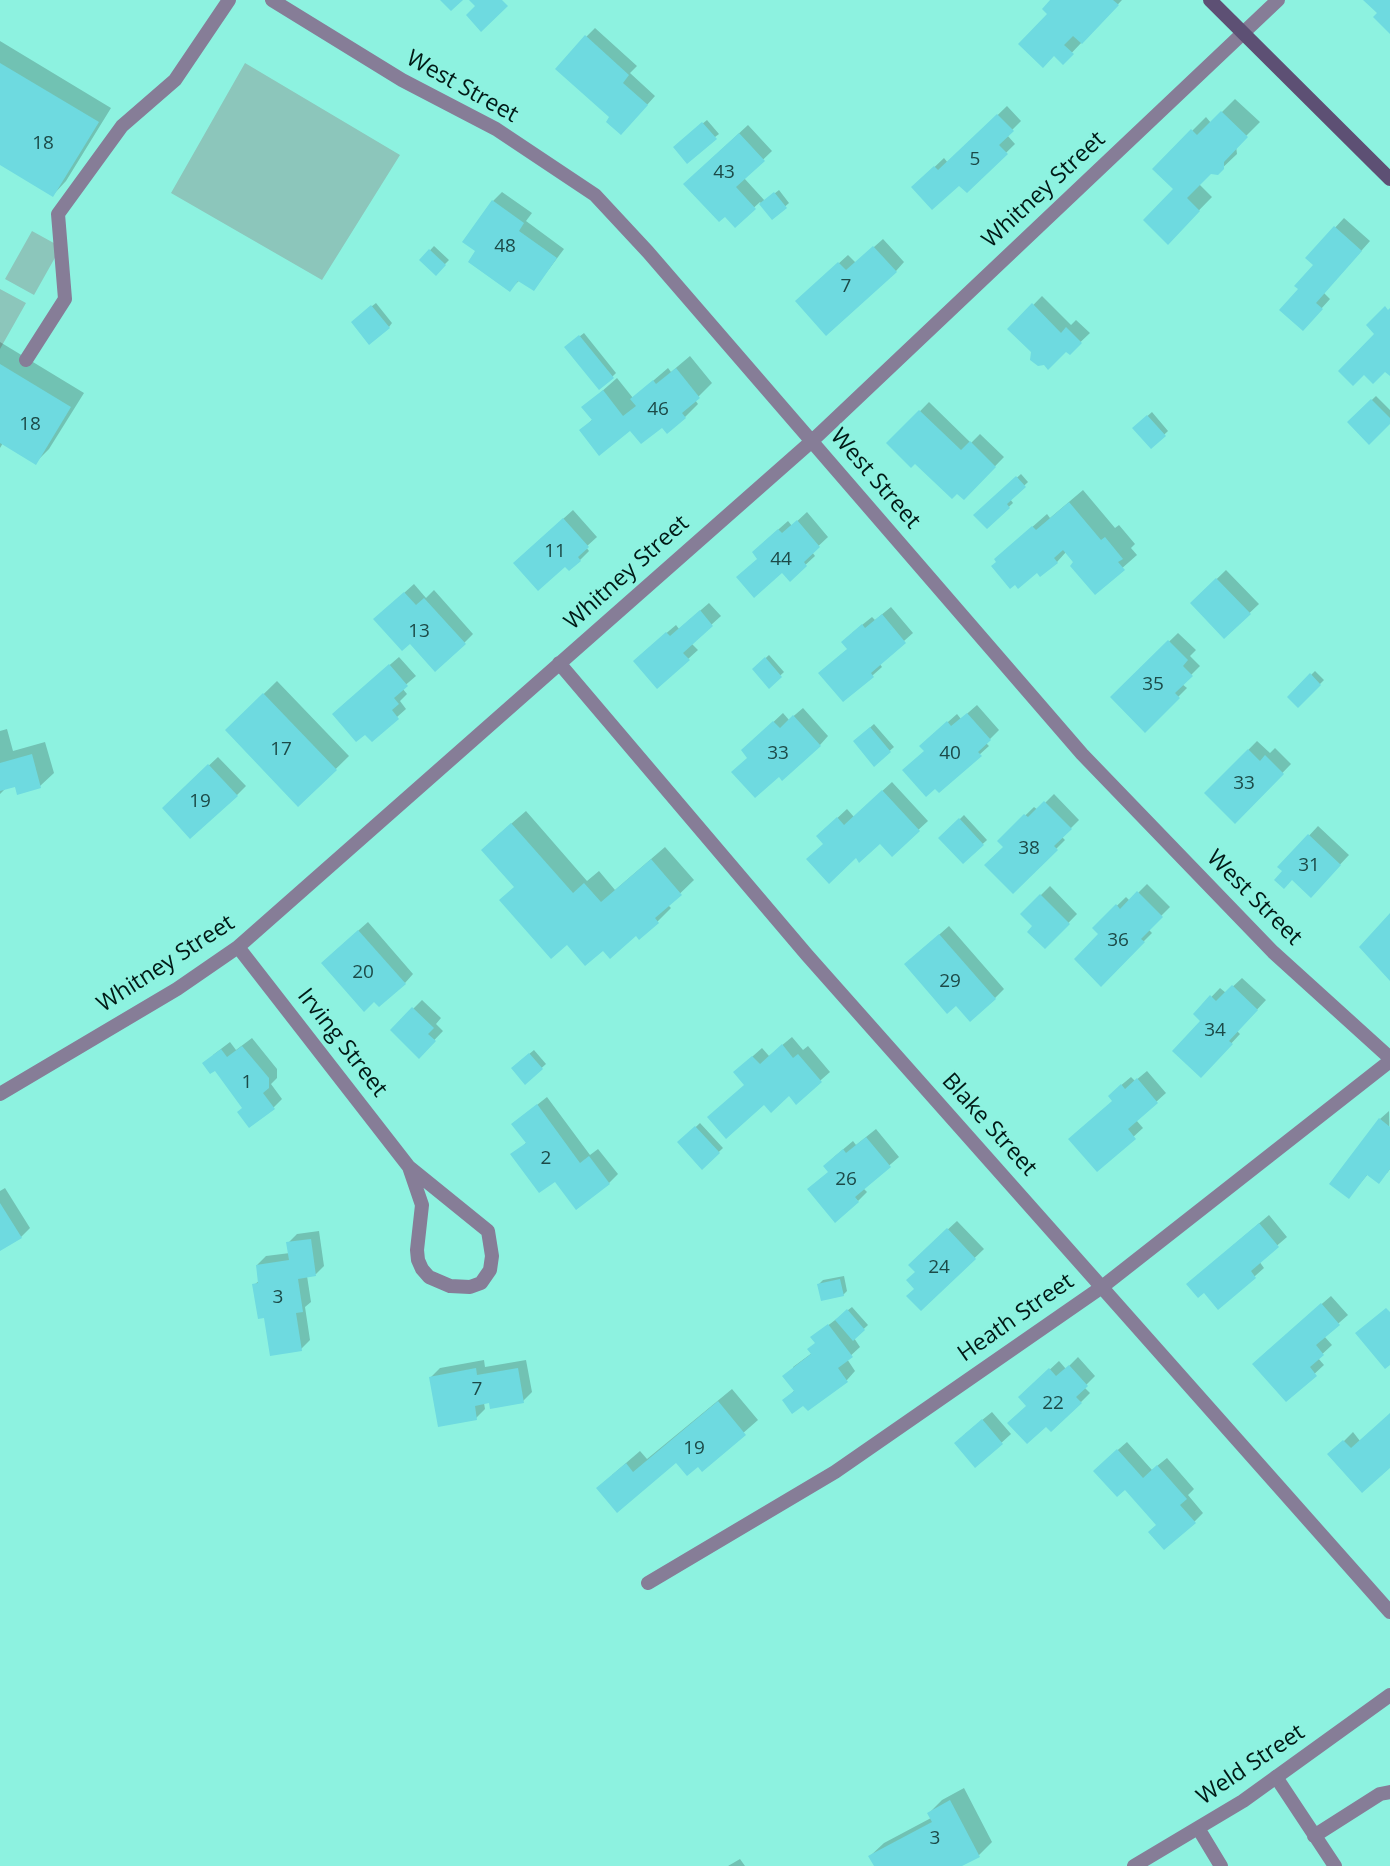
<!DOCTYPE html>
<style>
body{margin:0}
canvas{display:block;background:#8df2e0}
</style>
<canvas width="1390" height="1866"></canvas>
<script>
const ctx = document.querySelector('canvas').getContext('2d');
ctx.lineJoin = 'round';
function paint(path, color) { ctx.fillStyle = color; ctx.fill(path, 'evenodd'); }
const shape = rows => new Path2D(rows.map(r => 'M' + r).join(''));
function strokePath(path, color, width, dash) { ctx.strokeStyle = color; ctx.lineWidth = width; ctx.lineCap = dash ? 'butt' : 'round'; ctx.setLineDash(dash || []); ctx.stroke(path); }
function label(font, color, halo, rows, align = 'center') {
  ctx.font = font + ' "Open Sans",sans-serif'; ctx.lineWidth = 6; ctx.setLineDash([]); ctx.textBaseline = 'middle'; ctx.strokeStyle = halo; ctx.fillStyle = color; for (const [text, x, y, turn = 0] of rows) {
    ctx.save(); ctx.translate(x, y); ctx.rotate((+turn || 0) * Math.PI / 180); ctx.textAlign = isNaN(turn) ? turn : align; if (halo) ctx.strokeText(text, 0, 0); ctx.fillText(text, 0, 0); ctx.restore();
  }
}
paint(shape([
 [245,63,400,155,322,280,171,193],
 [32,231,61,247,34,295,5,279],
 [0,289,26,303,0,349]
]), '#8cc6bb');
paint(shape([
 [1053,0,1122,0,1063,62,1049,14],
 [595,28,637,66,630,73,655,96,630,124,612,117,586,37],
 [0,41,111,108,66,181,53,195,0,163],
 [1235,99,1260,122,1236,146,1237,154,1217,173,1211,172,1199,184,1212,197,1168,242,1175,189,1154,169,1206,117,1211,123],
 [1007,106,1021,121,1007,135,1015,144,967,191,959,183,922,179,944,158,948,163],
 [707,120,719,134,715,137,679,143],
 [748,125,772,151,744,178,765,201,779,190,789,203,772,218,760,202,735,225,694,175],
 [502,192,532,213,526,221,564,249,534,289,520,280,510,289,478,251,493,201],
 [1344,218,1370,241,1324,293,1330,299,1311,320,1300,289,1315,265,1307,258],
 [883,239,904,262,896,271,806,293,848,255,856,263],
 [434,246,449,260,436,273,421,260],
 [1042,296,1071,325,1076,320,1090,333,1070,352,1066,349,1045,363,1010,329],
 [376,303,392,323,389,327,357,318],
 [584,333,616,373,612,377,570,344],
 [0,342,84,393,49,449,36,462,3,443,0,448],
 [690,356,712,383,695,400,698,404,685,417,662,425,631,429,581,430,593,419,584,407,617,378,633,398,668,368,671,372],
 [1376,396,1390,410,1390,422,1349,422],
 [929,402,971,443,980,434,1004,457,964,498,889,443],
 [1152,412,1168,431,1151,447,1134,428],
 [1021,474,1028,482,1010,499,1013,503,987,527,976,515],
 [1083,490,1115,528,1119,525,1135,544,1131,548,1137,555,1095,592,1066,552,1057,562,1037,570,998,561,996,559,1047,514,1050,518],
 [573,510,597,537,586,547,589,551,580,560,569,569,565,564,524,554],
 [807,512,828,537,812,552,815,556,790,579,783,570,759,558,763,543,788,521,792,526],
 [1226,570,1259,604,1224,637,1192,603],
 [414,584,426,598,434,590,473,634,464,643,384,611],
 [709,603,721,616,691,643,698,650,658,686,644,652,676,625,679,629],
 [891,607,913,633,879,663,882,667,873,675,843,700,852,633,872,617,875,620],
 [1178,633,1196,650,1190,656,1200,666,1182,684,1187,688,1145,730,1112,697],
 [769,655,784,672,769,686,754,669],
 [399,657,416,676,402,688,407,694,400,701,406,709,397,717,365,733,343,705],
 [1315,671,1324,680,1298,706,1289,697],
 [277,681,349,756,299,805,227,730],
 [977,705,999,730,986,743,989,746,939,791,935,787,926,750,931,737,957,714,961,719],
 [803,708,828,736,820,745,779,775,749,758,752,742,783,713,789,720],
 [874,724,894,747,875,764,855,741],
 [7,729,13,751,45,742,54,773,40,786,16,785,7,787,0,794,0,731],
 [1257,741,1270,753,1275,748,1291,764,1235,822,1206,793],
 [218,757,246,786,237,795,173,799],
 [892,782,928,821,892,854,880,841,856,856,825,843,818,836,847,809,854,817],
 [1054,794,1079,820,1062,837,1065,840,1013,892,1005,847,999,841,1034,807,1038,810],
 [526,811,587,881,599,871,615,890,665,847,694,880,668,905,671,908,657,922,636,934,603,948,515,886,497,836],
 [964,815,987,840,963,862,941,838],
 [1318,826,1349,855,1319,887,1280,867],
 [1147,884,1170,907,1148,929,1152,933,1101,984,1101,934,1094,928,1126,897,1130,901],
 [1050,886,1077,914,1045,947,1035,926,1022,914],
 [368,922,413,974,405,983,332,954],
 [949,926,1004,989,995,998,915,956],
 [1242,978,1266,1000,1237,1031,1240,1034,1201,1076,1203,1021,1195,1014,1220,988,1226,993],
 [422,1000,441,1018,436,1024,443,1031,419,1056,392,1030],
 [792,1037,803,1050,808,1046,830,1072,796,1102,789,1094,764,1103,746,1084,744,1064,762,1048,769,1056],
 [252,1038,277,1069,277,1078,271,1084,282,1099,273,1108,244,1108,215,1068,213,1055,230,1042,236,1050],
 [534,1050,546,1064,525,1083,517,1064],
 [1147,1071,1166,1093,1136,1120,1143,1128,1097,1170,1119,1087,1131,1077,1135,1081],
 [547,1097,590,1155,598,1149,618,1174,609,1183,555,1179,513,1155,527,1142,513,1124],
 [1389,1111,1390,1169,1387,1173,1368,1174,1349,1197,1380,1119],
 [700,1123,723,1148,703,1167,680,1142],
 [876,1129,899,1157,863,1188,867,1192,858,1201,829,1171,834,1157,853,1141,856,1145],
 [5,1188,30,1228,21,1237,0,1249,0,1191],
 [1269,1215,1287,1237,1259,1261,1264,1268,1219,1308,1197,1276],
 [957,1221,984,1249,921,1309,916,1289,919,1256],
 [319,1231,324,1266,316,1274,307,1276,311,1302,305,1307,310,1340,301,1349,266,1316,254,1285,260,1280,257,1265,266,1256,290,1253,288,1243,297,1234],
 [844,1276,847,1291,843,1295,819,1284,823,1280],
 [1331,1296,1348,1315,1324,1336,1332,1345,1318,1358,1324,1365,1286,1400,1263,1355],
 [852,1307,868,1325,854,1338,860,1347,847,1359,855,1371,847,1380,804,1403,784,1400,795,1390,793,1367,812,1353,816,1342,813,1337],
 [1078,1357,1095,1376,1084,1387,1090,1393,1081,1402,1029,1389,1059,1361,1066,1369],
 [484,1360,485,1367,526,1360,532,1392,523,1401,484,1403,485,1409,476,1418,431,1377,440,1368],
 [732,1389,758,1420,702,1469,698,1464,677,1461,617,1511,612,1475,640,1451,647,1459],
 [992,1412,1011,1434,976,1466,965,1434],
 [1390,1415,1390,1466,1339,1446,1353,1432,1360,1441],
 [1127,1442,1152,1470,1167,1458,1194,1489,1188,1495,1203,1513,1194,1522,1158,1525,1104,1462],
 [964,1788,992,1842,979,1855,958,1866,876,1866,870,1856,884,1843,931,1818,929,1813,942,1800],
 [740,1859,745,1866,728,1866]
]), '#0003');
paint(shape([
 [440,0,463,0,451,11],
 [469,0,502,0,508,6,481,32,466,15,475,6],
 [1050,0,1113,0,1119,5,1082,44,1073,36,1064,45,1074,54,1063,65,1054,56,1043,68,1018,44,1047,14,1042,9],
 [1363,0,1390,0,1390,34,1373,17,1377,13],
 [585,35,629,75,623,83,648,105,621,135,606,122,609,117,555,69],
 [0,63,99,122,53,197,0,165],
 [1221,111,1248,137,1224,162,1224,169,1218,175,1211,174,1187,198,1200,211,1168,245,1143,220,1173,189,1152,169,1191,129,1197,135],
 [997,114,1014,131,999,145,1008,154,967,193,959,186,932,210,911,187,934,166,938,170],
 [702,122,717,139,687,164,673,147],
 [739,133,765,161,736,187,756,209,735,228,725,217,719,222,683,184],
 [774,192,787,208,772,220,759,204],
 [492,200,524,223,519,231,557,258,534,291,518,281,510,292,468,262,475,251,462,242],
 [1334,226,1362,251,1316,303,1323,309,1303,331,1279,310,1298,289,1294,286,1313,265,1305,258],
 [873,246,897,272,826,336,795,301,838,262,846,270],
 [429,249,446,265,436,276,419,260],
 [1032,303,1061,333,1066,327,1082,343,1070,355,1066,352,1048,370,1044,365,1038,366,1030,360,1031,352,1007,329],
 [371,305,390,328,369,345,351,322],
 [1385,306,1388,310,1390,308,1390,376,1385,372,1373,384,1364,375,1353,386,1338,371,1374,334,1366,325],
 [579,335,614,378,599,390,564,347],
 [0,364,71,407,36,465,0,443],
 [676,368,700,398,682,413,686,418,667,434,662,428,641,444,630,431,599,456,579,430,592,420,581,407,603,390,623,416,636,406,630,399,653,380,656,384],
 [1371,399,1390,418,1390,424,1369,445,1347,422],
 [919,410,961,450,970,441,996,467,964,500,957,494,952,499,915,464,911,468,886,443],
 [1147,415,1166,436,1151,449,1132,428],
 [1016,476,1026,487,1007,504,1010,508,987,529,973,515],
 [1069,502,1101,540,1105,537,1123,559,1118,562,1125,570,1095,595,1070,566,1073,562,1063,550,1054,558,1058,563,1040,577,1037,573,1018,589,1015,585,1010,589,991,566,996,562,994,559,1032,526,1036,530],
 [563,518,589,547,578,557,581,561,569,571,565,567,538,591,513,563],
 [797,520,820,547,804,562,807,566,790,582,782,573,754,598,736,577,757,559,752,552,778,529,782,533],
 [1216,578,1251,614,1224,639,1190,603],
 [404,592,416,605,424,598,466,644,435,672,410,644,402,651,373,619],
 [700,610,713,626,683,653,690,660,657,689,633,661,666,632,670,636],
 [882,614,906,643,871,673,874,677,843,702,818,673,847,649,841,642,862,624,865,628],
 [1168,640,1188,660,1183,666,1193,676,1175,693,1180,698,1145,733,1110,697],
 [765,657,782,677,769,689,752,669],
 [389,664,408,686,394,698,399,704,392,710,399,719,372,742,365,735,356,742,332,714],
 [1310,673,1321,685,1298,708,1287,697],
 [263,693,337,770,298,807,225,730],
 [967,713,991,740,978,752,982,756,939,793,935,789,926,797,902,770,924,751,919,746,947,721,951,726],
 [793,715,821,746,782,781,779,777,755,798,731,772,747,758,741,750,773,721,780,728],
 [870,727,891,752,874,767,853,741],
 [1248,749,1260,761,1265,755,1284,774,1235,824,1204,793],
 [32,754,41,788,17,795,15,787,0,791,0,763],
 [208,764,238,796,190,839,162,808],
 [882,790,920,831,892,857,880,844,859,863,856,858,829,884,806,859,823,844,816,836,837,817,844,825],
 [1044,801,1072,829,1054,846,1058,850,1013,894,984,865,1003,847,997,841,1024,814,1028,817],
 [959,818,984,845,963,864,938,838],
 [511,823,573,893,584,883,601,902,651,859,682,895,655,918,659,923,639,940,636,936,610,959,603,951,585,966,567,945,551,959,499,900,514,887,481,850],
 [1308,834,1341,865,1311,898,1292,880,1284,889,1274,880,1282,871,1277,867],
 [1137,891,1163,917,1141,939,1145,942,1101,987,1074,959,1098,934,1092,928,1116,904,1120,909],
 [1040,894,1070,924,1045,949,1027,932,1032,926,1020,914],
 [1390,913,1390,981,1359,947],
 [358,930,406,984,379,1007,374,1002,364,1012,321,963],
 [939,934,996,999,970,1022,956,1006,947,1014,904,964],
 [1232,985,1258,1010,1229,1041,1233,1044,1201,1078,1172,1051,1200,1021,1193,1014,1210,995,1216,1001],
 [412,1007,434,1028,428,1034,436,1041,419,1059,390,1030],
 [782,1044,793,1058,798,1054,822,1082,796,1105,789,1096,771,1113,764,1105,726,1139,707,1117,744,1085,733,1072,752,1056,760,1064],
 [242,1046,269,1078,269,1088,263,1093,275,1109,249,1128,237,1112,242,1108,215,1071,210,1074,202,1063,221,1049,227,1057],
 [529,1053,543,1069,525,1085,511,1068],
 [1137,1078,1158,1103,1128,1129,1136,1139,1097,1172,1068,1139,1112,1101,1108,1096,1121,1084,1125,1089],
 [537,1104,580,1163,589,1156,610,1184,576,1210,555,1182,539,1193,510,1154,526,1143,511,1124],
 [1379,1118,1390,1127,1390,1169,1379,1184,1367,1175,1349,1199,1329,1184],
 [695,1126,720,1153,702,1170,677,1142],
 [866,1137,891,1167,855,1197,859,1202,835,1223,807,1189,828,1172,823,1166,843,1149,846,1153],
 [0,1203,22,1238,0,1251],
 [1259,1223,1279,1247,1251,1271,1256,1278,1218,1310,1204,1293,1198,1298,1186,1284],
 [947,1228,976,1259,921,1311,906,1296,914,1289,906,1280,915,1272,908,1265],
 [311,1239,316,1276,298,1279,303,1312,296,1313,302,1351,270,1356,264,1318,258,1319,252,1284,258,1283,256,1265,289,1260,286,1242],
 [840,1279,844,1296,821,1301,817,1284],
 [1321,1303,1340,1325,1316,1345,1324,1355,1310,1367,1317,1376,1286,1402,1252,1364],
 [1386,1308,1390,1312,1390,1365,1385,1369,1355,1333],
 [847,1309,865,1330,853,1341,835,1320],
 [828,1324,853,1357,838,1368,848,1382,808,1411,803,1406,792,1414,782,1400,794,1391,782,1376,811,1354,807,1349,815,1343,810,1337],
 [1069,1365,1088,1386,1076,1397,1082,1403,1051,1432,1046,1427,1027,1444,1007,1423,1026,1406,1018,1397,1049,1368,1056,1376],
 [476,1368,477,1375,518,1368,524,1403,490,1409,489,1403,475,1406,477,1420,438,1427,429,1377],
 [718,1401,746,1435,702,1472,698,1467,687,1476,676,1463,617,1513,596,1488,626,1463,633,1472],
 [1390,1413,1390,1468,1362,1493,1327,1454,1343,1440,1351,1448],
 [982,1419,1003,1444,975,1468,954,1443],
 [1117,1449,1143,1478,1157,1465,1187,1499,1180,1505,1196,1523,1164,1550,1148,1532,1156,1525,1125,1490,1117,1497,1093,1471],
 [950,1800,980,1857,962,1866,874,1866,868,1856,932,1822,927,1813]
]), '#6edae0');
strokePath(shape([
 [26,360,65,299,58,214,122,126,175,80,229,0],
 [1276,1777,1335,1866],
 [1314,1836,1380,1794,1390,1792]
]), '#867d97', 14);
strokePath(shape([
 [272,0,402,80,496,129,595,195,648,252,1082,754,1273,952,1390,1058],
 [559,663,807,955,1390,1612],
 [238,947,409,1167,422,1205,417,1250,418,1260,422,1269,429,1277,450,1286,470,1287,481,1283,490,1270,492,1256,488,1231,409,1167],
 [0,1094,177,989,238,947,812,441,1278,0],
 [648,1583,835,1472,1102,1287,1390,1061],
 [1198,1828,1221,1866],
 [1134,1866,1243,1801,1390,1695]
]), '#867d97', 14);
strokePath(shape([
 [1210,0,1390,179]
]), '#5d5074', 14);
label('19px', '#1c4a48', null, [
 ["18",43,144],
 ["5",975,160],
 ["43",724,173],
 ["48",505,247],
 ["7",846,287],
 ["46",658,410],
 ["18",30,425],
 ["11",555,552],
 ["44",781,560],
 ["13",419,632],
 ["35",1153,685],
 ["17",281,750],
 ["33",778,754],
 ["40",950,754],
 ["33",1244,784],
 ["19",200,802],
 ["38",1029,849],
 ["31",1309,866],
 ["36",1118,941],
 ["20",363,973],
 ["29",950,982],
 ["34",1215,1031],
 ["1",247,1083],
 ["2",546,1159],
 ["26",846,1180],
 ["24",939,1268],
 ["3",278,1298],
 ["7",477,1390],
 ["22",1053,1404],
 ["19",694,1449],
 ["3",935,1839]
]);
label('23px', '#001a16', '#8df2e0', [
 ["West Street",462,87,29],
 ["Whitney Street",1044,190,-43],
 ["West Street",875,479,49],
 ["Whitney Street",627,573,-42],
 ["West Street",1254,898,45],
 ["Whitney Street",166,964,-33],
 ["Irving Street",342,1043,52],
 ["Blake Street",989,1125,48],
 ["Heath Street",1016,1318,-35],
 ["Weld Street",1251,1765,-34]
]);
</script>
